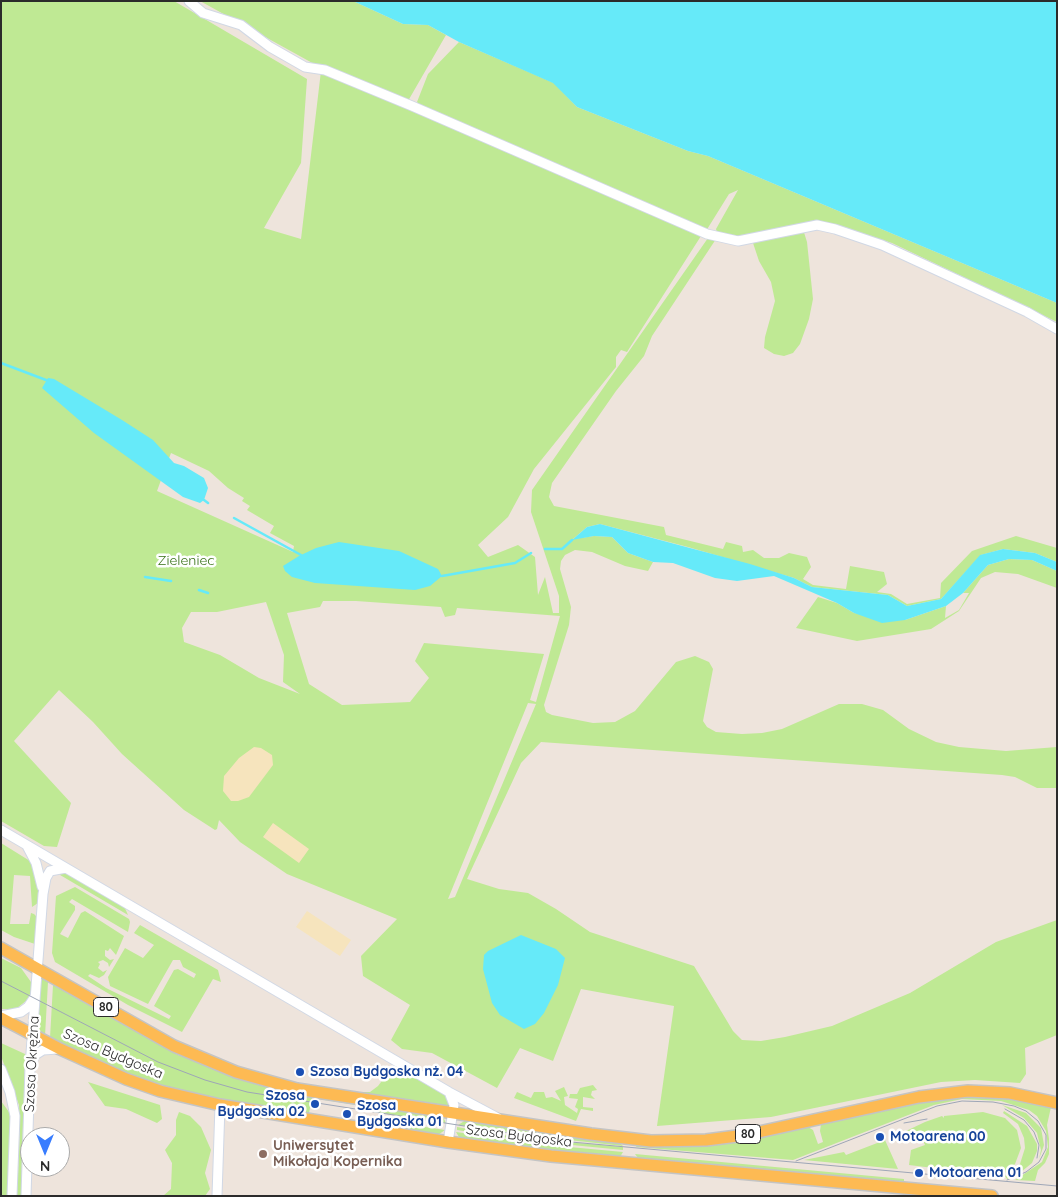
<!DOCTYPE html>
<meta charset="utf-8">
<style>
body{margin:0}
#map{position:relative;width:1058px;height:1197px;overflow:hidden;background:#eee4dc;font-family:Quicksand,sans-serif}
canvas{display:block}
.frame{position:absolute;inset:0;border:2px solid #2b2b2b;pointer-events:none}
.north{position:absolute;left:20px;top:1127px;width:50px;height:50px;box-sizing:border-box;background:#fff;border:1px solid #aaa;border-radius:50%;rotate:180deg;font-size:14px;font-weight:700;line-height:20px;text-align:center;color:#2b2b2b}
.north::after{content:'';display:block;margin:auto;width:18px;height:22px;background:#387dff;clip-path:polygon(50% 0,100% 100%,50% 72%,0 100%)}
</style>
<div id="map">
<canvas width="1058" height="1197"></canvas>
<div class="frame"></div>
<div class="north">N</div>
</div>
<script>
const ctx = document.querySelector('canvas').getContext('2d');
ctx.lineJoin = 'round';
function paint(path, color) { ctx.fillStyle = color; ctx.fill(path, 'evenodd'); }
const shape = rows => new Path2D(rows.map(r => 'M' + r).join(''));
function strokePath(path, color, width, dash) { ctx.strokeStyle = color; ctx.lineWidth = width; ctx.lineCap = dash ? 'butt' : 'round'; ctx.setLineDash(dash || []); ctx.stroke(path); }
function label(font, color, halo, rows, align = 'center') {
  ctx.font = font + ' Quicksand,sans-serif'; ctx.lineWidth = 5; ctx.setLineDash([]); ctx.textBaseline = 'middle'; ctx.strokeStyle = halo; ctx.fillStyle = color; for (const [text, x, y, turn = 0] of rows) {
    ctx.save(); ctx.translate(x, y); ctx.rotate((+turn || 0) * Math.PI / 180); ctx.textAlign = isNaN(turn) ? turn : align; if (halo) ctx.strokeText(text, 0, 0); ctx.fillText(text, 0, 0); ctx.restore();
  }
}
paint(shape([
 [1,1,174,1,307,79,301,163,264,228,301,239,321,71,701,236,627,352,621,350,616,357,616,367,534,469,508,517,478,545,488,557,518,545,535,557,538,595,545,577,553,613,559,613,559,596,531,512,532,490,708,238,718,236,716,229,738,190,729,194,706,231,419,105,417,102,428,74,459,42,554,83,577,107,688,151,708,156,1057,303,1057,322,892,243,825,222,802,226,807,242,813,299,809,319,800,344,793,353,784,356,774,354,764,348,765,337,775,301,771,282,759,261,752,240,718,236,652,336,644,356,616,391,552,483,549,497,554,506,664,527,666,535,723,549,726,542,742,546,743,552,753,550,764,558,779,558,789,553,807,557,811,567,803,579,813,585,846,589,850,566,884,572,887,584,877,592,891,594,907,604,940,598,941,583,972,551,1016,536,1057,548,1057,562,1035,553,1003,549,981,555,941,599,907,606,888,595,812,587,794,578,688,547,600,524,587,527,573,539,594,536,612,537,628,553,653,562,648,571,625,566,592,552,575,550,565,555,561,561,560,569,571,607,569,625,544,705,546,712,552,715,593,723,615,722,635,711,676,662,695,656,709,662,713,669,703,721,707,727,716,732,742,734,762,733,782,729,839,704,862,704,883,710,909,729,936,742,959,747,1006,751,1057,747,1057,788,1037,788,1015,777,1002,775,541,742,521,763,467,879,499,889,528,893,556,909,590,932,694,966,733,1031,742,1040,761,1041,785,1037,832,1026,910,993,996,942,1057,920,1057,1035,1025,1048,1026,1074,1020,1083,975,1080,941,1082,771,1117,657,1126,674,1006,581,989,553,1061,520,1048,497,1088,432,1053,402,1049,391,1040,410,1005,363,976,361,956,397,919,287,874,240,842,219,820,217,829,215,830,184,810,122,754,93,722,59,690,14,741,71,803,57,847,44,846,1,821],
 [171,453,209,471,228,488,244,498,242,501,250,506,247,510,274,526,270,533,294,546,293,552,157,491],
 [323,601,356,601,441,607,445,617,455,615,457,608,560,616,536,702,530,700,544,654,424,643,415,661,429,678,410,702,342,705,309,684,287,613,320,607],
 [266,602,284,655,283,682,300,694,259,678,220,655,184,642,182,628,191,612,217,612],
 [528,703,536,704,455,897,448,899],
 [200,1,353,1,403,24,428,25,446,35,408,101,316,65],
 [1009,559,1032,560,1057,571,1057,588,1018,574,995,572,981,578,959,611,931,629,857,641,796,628,818,597,837,603,854,613,905,620,946,606,945,618,959,610,969,593,963,593,988,565],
 [1,843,30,861,36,874,39,890,38,903,32,907,30,876,14,875,10,924,29,924,31,913,34,914,37,917,35,944,14,937,1,930],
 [63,871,124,906,128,915,55,872],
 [75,887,129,919,130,922,128,932,72,899,69,902,75,906,75,910,60,934,68,938,81,913,85,911,124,936,116,955,110,948,108,951,105,950,105,956,110,960,114,959,109,967,108,963,103,960,98,962,100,964,98,968,103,972,107,970,104,975,99,978,90,974,88,976,106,988,169,1019,171,1016,154,1006,174,970,178,969,194,978,196,974,183,967,180,960,173,960,148,1004,110,986,108,977,125,948,143,958,154,945,134,933,140,925,218,970,221,982,213,979,182,1032,128,1005,55,962,52,953,56,896],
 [1,958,21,968,31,982,31,993,27,1000,16,1009,1,1009],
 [41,978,48,982,45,1036,37,1031],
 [53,985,178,1055,236,1077,356,1103,356,1105,312,1098,309,1113,352,1121,193,1095,132,1076,50,1038],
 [1,1043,25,1054,21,1196,17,1196,20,1129,19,1105,1,1056],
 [394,1065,450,1098,449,1107,363,1095,363,1092,370,1092,378,1086],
 [88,1082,160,1105,162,1119,157,1123,126,1109,105,1106],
 [593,1085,597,1090,592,1091,591,1095,595,1099,583,1097,583,1107,593,1108,593,1111,581,1109,576,1121,514,1098,517,1092,531,1098,534,1092,544,1092,546,1098,552,1097,561,1101,555,1091,564,1087,568,1096,564,1097,565,1105,577,1113,578,1109,575,1107,578,1099,569,1098,570,1094,577,1094,580,1088],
 [971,1096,1016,1100,1051,1107,1047,1125,1049,1139,1049,1154,1045,1163,1038,1170,1035,1181,1015,1180,1042,1162,1048,1147,1046,1131,1037,1116,1029,1110,1001,1101,962,1099,934,1105,793,1160,636,1147,637,1145,702,1146,751,1139,808,1127,813,1130,818,1144,823,1142,820,1131,821,1124,930,1100],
 [1,1101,9,1112,11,1124,7,1196,1,1196],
 [362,1104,443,1117,446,1123,360,1110],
 [1002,1105,1026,1113,1041,1128,1044,1145,1039,1159,1041,1150,1037,1133,1024,1118],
 [1004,1111,1027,1126,1037,1144,1037,1151,1032,1163,1016,1176,1007,1179,1005,1176,1020,1164,1025,1148,1024,1138,1018,1124,1003,1113],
 [179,1112,190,1116,201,1127,211,1150,205,1173,210,1189,205,1196,163,1196,171,1189,172,1163,165,1150,176,1135,176,1120],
 [983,1112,1005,1118,1017,1130,1021,1148,1015,1164,1007,1172,995,1177,984,1177,966,1176,966,1172,909,1165,911,1150,925,1145,921,1136,909,1140,906,1131,925,1122,942,1116,944,1118,944,1116],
 [359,1117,445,1130,438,1135,359,1122],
 [466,1120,620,1143,623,1146,533,1136,458,1125],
 [457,1127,521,1138,623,1147,623,1150,521,1140,457,1130],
 [456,1132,548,1145,623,1152,620,1157,547,1152,467,1141,459,1137],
 [885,1140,898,1169,804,1160,844,1152,846,1155],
 [635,1154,904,1179,904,1181,901,1183,638,1158]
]), '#bfe994');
paint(shape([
 [254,747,261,748,272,755,273,765,249,797,238,801,231,801,223,791,224,776,239,758],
 [273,823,309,849,299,863,263,837],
 [307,911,351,940,340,956,296,927]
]), '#f6e4bd');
paint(shape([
 [353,1,1057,1,1057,303,708,156,688,151,577,107,553,83,459,42,428,25,403,24],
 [48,378,54,379,122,420,153,440,174,463,184,466,204,478,208,488,204,500,200,503,183,497,94,433,42,388],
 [600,524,750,564,794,578,812,587,888,595,907,606,941,599,980,555,1003,549,1035,553,1057,562,1057,571,1032,560,1009,559,988,565,963,593,946,606,905,620,882,623,854,613,837,603,774,576,737,581,715,578,673,563,653,562,628,553,612,537,594,536,572,540,587,527],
 [339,542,399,551,438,569,442,576,430,586,415,590,315,583,292,577,285,571,283,566,299,556,316,548],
 [521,935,556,949,565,958,558,985,544,1013,535,1024,524,1029,500,1015,492,1003,483,969,484,955,488,951]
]), '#66eaf9');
strokePath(shape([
 [1,363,46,380],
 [204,500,208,503],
 [234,518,301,555],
 [545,549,562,549,572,540],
 [442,576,515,563,531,553],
 [145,577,171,581],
 [199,590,208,593]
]), '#66eaf9', 2.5);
const minor = shape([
 [189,1,203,13,241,25,270,47,305,67,325,70,412,106,707,234,738,241,817,225,835,229,882,245,1027,312,1057,329],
 [1,830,449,1092,498,1118],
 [27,846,36,863,42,887],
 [1,1016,21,1012,28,1007,34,998],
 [31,1064,35,1055,43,1050,58,1049],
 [1,1069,10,1092,15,1116,12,1196],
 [448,1142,454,1105,449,1092],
 [26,1196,30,1066,43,894,46,878,50,871,66,868],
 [217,1196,220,1105]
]);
const major = shape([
 [1,948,174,1046,236,1072,297,1089,591,1134,651,1141,706,1140,745,1135,919,1097,968,1091,1010,1093,1057,1103],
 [1,1018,60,1049,126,1079,160,1091,220,1105,448,1142,551,1156,992,1196]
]);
strokePath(minor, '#d1d8e5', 11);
strokePath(major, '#c4c4c4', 14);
strokePath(minor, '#fff', 9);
strokePath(major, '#fdba53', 11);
strokePath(shape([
 [1,981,158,1062,205,1080,247,1092,560,1141,1057,1186],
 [1005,1109,1024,1120,1034,1132,1039,1145,1037,1158],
 [904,1123,927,1119],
 [796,1161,937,1106,962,1101,993,1102,1014,1106,1026,1111,1038,1121,1046,1135,1046,1149,1039,1162,1026,1172,1007,1180]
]), '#9ea6b7', 1);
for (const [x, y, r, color] of [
 [300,1072,5,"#1a4fb4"],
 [315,1104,5,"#1a4fb4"],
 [347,1114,5,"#1a4fb4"],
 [880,1137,5,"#1a4fb4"],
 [263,1154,5,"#8d6e63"],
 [919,1173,5,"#1a4fb4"]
]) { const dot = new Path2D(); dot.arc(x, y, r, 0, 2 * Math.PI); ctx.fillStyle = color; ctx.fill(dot); strokePath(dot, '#fff', 2); }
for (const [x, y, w] of [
 [106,1007,25],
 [748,1134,25]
]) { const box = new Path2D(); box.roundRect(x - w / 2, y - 9.5, w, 19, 4); ctx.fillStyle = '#fff'; ctx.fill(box); strokePath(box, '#2b2b2b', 1); }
label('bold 12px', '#2b2b2b', null, [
 ["80",106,1007],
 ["80",748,1134]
]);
label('14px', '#367014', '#fff', [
 ["Zieleniec",186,561]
]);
label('14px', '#2b2b2b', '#fff', [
 ["Szosa Bydgoska",113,1054,23],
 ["Szosa Okrężna",32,1064,-87],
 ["Szosa Bydgoska",519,1136,7]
]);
label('bold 14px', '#164399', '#fff', [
 ["Szosa Bydgoska nż. 04",310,1072],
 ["Szosa",305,1096,"right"],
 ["Bydgoska 02",305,1112,"right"],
 ["Szosa",357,1106],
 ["Bydgoska 01",357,1122],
 ["Motoarena 00",890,1137],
 ["Motoarena 01",929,1173]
], 'left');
label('bold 14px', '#785e54', '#fff', [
 ["Uniwersytet",273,1146],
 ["Mikołaja Kopernika",273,1162]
], 'left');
</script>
